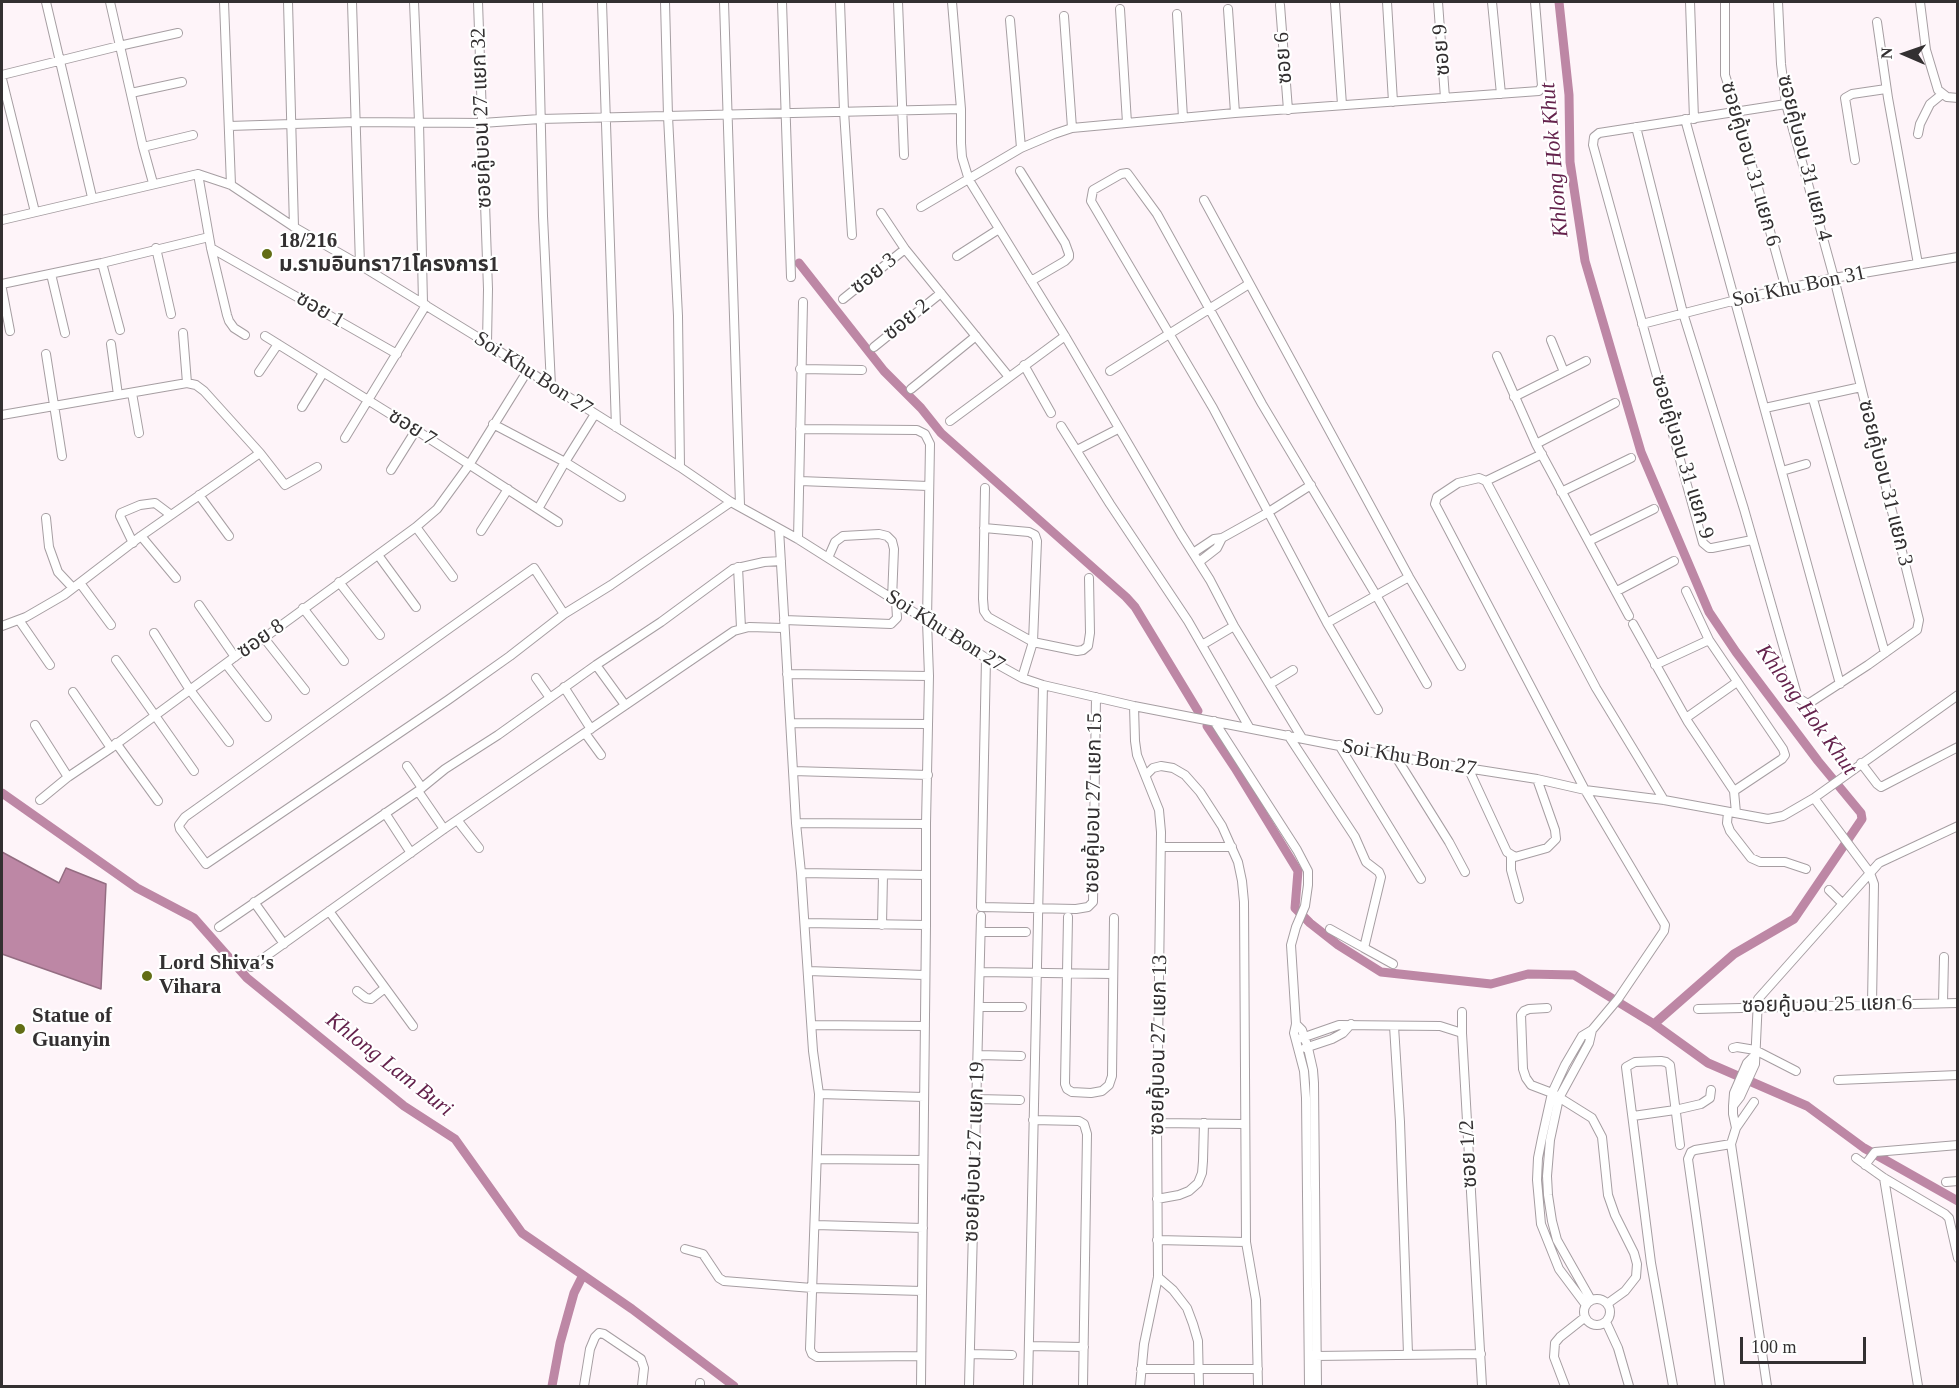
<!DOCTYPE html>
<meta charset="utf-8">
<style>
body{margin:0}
#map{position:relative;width:1959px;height:1388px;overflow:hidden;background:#fef4f9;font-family:"Times New Roman",serif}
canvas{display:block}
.frame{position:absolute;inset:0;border:3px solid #333031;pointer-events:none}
.north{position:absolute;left:1875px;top:24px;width:60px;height:60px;-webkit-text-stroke:4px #fff;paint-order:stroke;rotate:272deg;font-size:16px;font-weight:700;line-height:24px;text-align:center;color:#333031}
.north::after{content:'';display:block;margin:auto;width:21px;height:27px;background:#333031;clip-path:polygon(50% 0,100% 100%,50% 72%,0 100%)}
.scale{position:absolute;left:1740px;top:1337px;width:126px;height:27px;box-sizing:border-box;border:3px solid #333031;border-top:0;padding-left:8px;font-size:18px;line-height:21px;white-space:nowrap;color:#333031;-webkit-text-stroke:4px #fff;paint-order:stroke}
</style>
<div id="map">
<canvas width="1959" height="1388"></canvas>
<div class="frame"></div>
<div class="north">N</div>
<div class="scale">100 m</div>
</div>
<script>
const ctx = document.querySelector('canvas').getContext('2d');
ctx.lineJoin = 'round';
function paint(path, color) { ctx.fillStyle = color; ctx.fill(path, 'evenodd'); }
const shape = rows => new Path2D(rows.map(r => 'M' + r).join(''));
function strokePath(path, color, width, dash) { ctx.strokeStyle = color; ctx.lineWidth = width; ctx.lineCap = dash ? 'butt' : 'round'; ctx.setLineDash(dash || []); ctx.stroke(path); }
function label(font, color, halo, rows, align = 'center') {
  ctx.font = font + ' "Times New Roman","Noto Sans Thai",serif'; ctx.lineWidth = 4.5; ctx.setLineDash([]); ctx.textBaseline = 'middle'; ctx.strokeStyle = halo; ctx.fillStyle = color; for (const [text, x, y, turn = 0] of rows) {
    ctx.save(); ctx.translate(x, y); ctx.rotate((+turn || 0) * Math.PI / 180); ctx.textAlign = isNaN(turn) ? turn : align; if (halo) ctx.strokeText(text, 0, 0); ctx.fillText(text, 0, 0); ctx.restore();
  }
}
const water = shape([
 [2,852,59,883,66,868,106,884,101,989,2,954,2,852]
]);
paint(water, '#bd87a5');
strokePath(water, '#946d82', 1.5);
strokePath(shape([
 [1559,2,1569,95,1570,162,1585,261,1641,452,1709,612,1736,652,1818,761,1861,813,1862,819,1794,919,1734,954,1654,1024,1708,1063,1807,1106,1864,1148,1958,1201],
 [799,263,884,371,921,408,941,433,1126,597,1135,607,1198,711],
 [1207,726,1235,768,1298,871,1295,908,1310,923,1338,945,1381,972,1491,984,1528,974,1574,975,1654,1024],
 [2,793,137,888,194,918,247,978,404,1106,455,1139,522,1233,632,1309,734,1386],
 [552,1386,560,1343,574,1293,583,1275]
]), '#bd87a5', 9);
const minor = shape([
 [46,2,92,197],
 [110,2,143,147,153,183],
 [224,2,231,185],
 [288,2,294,227],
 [352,2,360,265],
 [414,2,419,122,423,303],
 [478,2,488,289,487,343],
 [538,2,543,216,551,386],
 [602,2,616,427],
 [665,2,668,116,678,316,680,467],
 [724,2,740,505],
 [782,2,791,277],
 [840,2,844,111,852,235],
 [898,2,904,155],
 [952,2,961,109,961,143,962,157,969,180,1065,336,1181,534,1210,580,1234,626,1302,738],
 [1387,2,1393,102],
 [1438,2,1445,98],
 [1492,2,1501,94],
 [1690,2,1694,119],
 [1725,2,1725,75,1737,112,1786,289],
 [1920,2,1926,50,1938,90,1947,97,1958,98],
 [1335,3,1342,105],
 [1280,5,1288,110],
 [1120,9,1127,123],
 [1228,9,1235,113],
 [1177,14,1183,118],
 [1064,16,1072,128],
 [1010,20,1021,148],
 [1877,22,1888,98,1918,264],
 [2,75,119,46,178,33],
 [2,79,35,212],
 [131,93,182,82],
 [1685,119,1840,684],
 [229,126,356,122,482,123,540,119,961,109],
 [1636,127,1683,313,1744,509,1798,698,1808,704,1868,665,1917,630,1919,620,1834,278,1786,104,1781,64,1778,2],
 [1918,134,1920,124,1930,104,1941,95],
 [143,147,193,135],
 [1855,160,1845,98,1852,94,1886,89],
 [1020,171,1065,243,1069,254,1069,257,1065,261,1031,281],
 [198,174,211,248,227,315,229,321,234,328,245,335],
 [1204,200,1409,577,1461,666],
 [921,207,1021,148,1054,134,1072,128,1235,113,1539,91,1542,86,1535,2],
 [881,213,905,249,1009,377],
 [2,220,198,174,231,185,294,227,360,265,487,343,551,386,680,467,731,502,798,539,986,658,1022,678,1043,685,1134,706,1396,757,1537,779,1585,790,1664,800,1768,819,1783,816,1814,798,1958,695],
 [156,248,171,314],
 [211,248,397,354],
 [957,256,999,229],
 [102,263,120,330],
 [51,274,65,333],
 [2,284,102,263,209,237],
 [2,289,10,331],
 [843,299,905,249],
 [1642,324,1736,300,1834,278,1958,257],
 [183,333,187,383],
 [265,336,416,430,558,522],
 [1551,340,1564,372],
 [111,344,118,395],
 [874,347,941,293],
 [46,354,62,456],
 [1497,356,1536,444,1629,616],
 [1024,365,1051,413],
 [800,369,862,370],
 [1110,371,1249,284],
 [259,372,278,344],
 [911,389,976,336],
 [132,393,139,433],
 [1514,397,1586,361],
 [1813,399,1885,653],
 [302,407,323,373],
 [1765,408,1861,387],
 [2,415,187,383,196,385,204,391,260,453,285,485,317,467],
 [950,421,1065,336],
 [493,424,565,462,621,497],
 [1061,426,1110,504,1188,621,1249,727],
 [800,429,917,430,925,434,930,444,927,621,929,676,926,824,926,925,921,1386],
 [345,438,426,305],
 [1536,444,1615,403],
 [1077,450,1118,429],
 [1542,454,1486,481,1479,478,1458,483,1437,497,1435,504,1585,790,1665,925,1664,931,1618,999,1592,1030,1582,1036,1565,1065,1552,1093,1542,1138,1538,1158,1537,1180,1541,1224,1559,1269,1586,1305],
 [391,470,416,430],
 [1782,471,1806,464],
 [800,481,928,486],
 [1486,481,1596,688,1664,800],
 [985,488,983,599,984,611,988,617,1033,642,1077,651,1083,650,1088,646,1090,633,1089,578],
 [1561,492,1631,458],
 [199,495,229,536],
 [538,509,565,462,595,414],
 [46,518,49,547,58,572,73,588],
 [416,527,453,577],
 [984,528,1029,532,1035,535,1037,541,1033,642,1022,678],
 [779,529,796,823,801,873,813,1051,819,1094,810,1349,812,1354,817,1357,921,1356],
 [481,531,508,489],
 [141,536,176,578],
 [798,539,803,302],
 [1752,540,1712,548,1709,548,1703,543,1593,145,1594,137,1599,133,1786,104],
 [1589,541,1654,509],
 [133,543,120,516,121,513,140,505,155,503,171,515],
 [1193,553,1214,539,1222,538,1267,513,1311,485],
 [378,555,416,607],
 [828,558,835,542,843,536,879,534,887,536,892,541,894,549,892,599],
 [1199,562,1217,548,1222,538],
 [738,567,741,628],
 [339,582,380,635],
 [80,583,111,625],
 [1617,591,1674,561],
 [1686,591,1709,640,1783,749,1785,755,1782,759,1734,791],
 [199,605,235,657],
 [303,608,344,661],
 [564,614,534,568,185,817,179,825,180,829,206,864,448,700,510,656,564,614,611,585,731,502],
 [19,620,50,665],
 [784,620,891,624,897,618,896,601],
 [1327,623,1409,577],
 [1633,624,1688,722,1734,791,1736,813],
 [2,626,26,617,64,595,141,536,260,453],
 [154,633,190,690,229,742],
 [264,638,305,690],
 [1202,645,1234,626],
 [986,658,981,907,1076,909,1088,907,1093,902,1096,697],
 [116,660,194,771],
 [226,664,267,717],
 [596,665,625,705],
 [1655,665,1709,640],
 [787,674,929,676],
 [536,678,550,698],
 [1270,684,1293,670],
 [564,687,591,729],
 [73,692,111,748],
 [1134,706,1135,741,1137,755,1159,810,1161,832,1157,1123,1158,1277,1144,1344,1140,1386],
 [1378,710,1327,623,1213,408,1091,201,1093,190,1121,174,1127,173,1130,177,1157,214,1262,404,1376,595,1427,684],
 [1686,718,1737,682],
 [1214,721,1297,850,1308,871,1308,885,1305,906,1296,927,1291,945,1296,1024,1294,1033,1304,1071,1306,1098,1309,1386],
 [791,723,928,724],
 [35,725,68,777],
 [585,733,601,755],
 [1288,735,1355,837,1366,862,1379,872,1381,877,1364,948,1330,929],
 [116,743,158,801],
 [1339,745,1421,879],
 [1396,757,1449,842,1465,872],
 [1861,763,1877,784,1881,787,1958,747],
 [407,766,422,788],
 [1469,770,1507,852,1515,857,1547,848,1556,839,1555,830,1537,779],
 [793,771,928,775],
 [1146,775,1153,768,1161,766,1173,768,1185,775,1200,792,1222,826,1238,862,1242,881,1244,902,1246,1242,1256,1300,1258,1386],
 [418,791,444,829],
 [1814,798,1870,873,1874,884,1872,1004],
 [40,800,68,777,111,748,240,653,264,638,416,527,437,509,469,465,528,370],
 [1728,812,1727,823,1730,831,1751,858,1760,862,1785,862,1806,869],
 [385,813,411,853],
 [458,821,479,848],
 [796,823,926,824],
 [1161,847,1232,847],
 [1511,856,1511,870,1519,899],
 [801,873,926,875],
 [1829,890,1842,903],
 [254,902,284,944],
 [329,911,413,1026],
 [1068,917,1065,1084,1067,1089,1072,1092,1091,1093,1102,1091,1109,1085,1112,1076,1114,918],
 [805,923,926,925],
 [882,925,883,875],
 [219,927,418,791,445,769,498,735,596,665,661,622,733,569,764,562,781,561],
 [981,932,1026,932],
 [1364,948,1393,964],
 [251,967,444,829,734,631,749,627,783,628],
 [808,971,924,975],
 [980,972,1113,974],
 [357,991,366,998,371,999,385,988],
 [1943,1003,1944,957],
 [979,1007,1022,1007],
 [1547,1008,1529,1009,1524,1011,1521,1015,1523,1069,1526,1078,1531,1085,1552,1093,1592,1118,1602,1137,1608,1195,1615,1215,1634,1253,1637,1264,1636,1277,1625,1291,1607,1304],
 [1698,1009,1958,1003],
 [1296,1024,1302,1030,1308,1048,1313,1070,1314,1083,1317,1386],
 [812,1025,925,1026],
 [1394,1026,1400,1122,1408,1354],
 [1462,1033,1462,1012],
 [1296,1040,1339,1025,1440,1026,1462,1033,1482,1386],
 [1305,1048,1332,1039,1343,1033,1351,1024],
 [1733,1048,1737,1047,1755,1050,1796,1071],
 [978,1055,1021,1056],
 [1838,1080,1958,1075],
 [819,1094,924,1097],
 [977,1099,1020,1100],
 [1733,1106,1734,1093,1747,1063,1756,1054],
 [1633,1116,1675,1110,1701,1104,1710,1098,1711,1090],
 [1033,1120,1079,1121,1084,1124,1087,1134,1083,1386],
 [1157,1123,1244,1124],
 [1736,1128,1754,1102],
 [1856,1158,1884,1178,1945,1214,1949,1218,1958,1258],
 [818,1159,923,1160],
 [1865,1165,1875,1152,1958,1145],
 [1884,1178,1918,1386],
 [1946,1182,1958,1181],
 [1157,1199,1179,1195,1189,1191,1198,1183,1202,1173,1203,1161,1204,1123],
 [815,1225,923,1228],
 [1157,1240,1246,1242],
 [685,1249,703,1254,719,1278,724,1281,812,1288,922,1291],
 [1158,1277,1173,1290,1187,1308,1193,1324,1198,1341,1199,1386],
 '1584 1312a13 13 0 1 1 26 0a13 13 0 1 1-26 0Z',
 [1591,1300,1557,1240,1552,1221,1548,1195,1547,1176,1550,1140,1559,1098,1589,1043,1592,1030],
 [1606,1322,1618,1348,1629,1386],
 [1029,1346,1084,1347],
 [970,1354,1012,1355],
 [1314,1356,1481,1354],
 [1141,1369,1258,1369],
 [584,1386,590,1349,595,1337,599,1333,604,1334,641,1359,644,1368,642,1386],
 [700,1386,700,1383],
 [969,1386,981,916],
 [1028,1386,1043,685],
 [1565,1386,1554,1357,1555,1343,1560,1337,1584,1318],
 [1673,1386,1651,1263,1626,1067,1635,1062,1661,1061,1666,1062,1670,1065,1680,1145],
 [1720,1386,1688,1159,1691,1152,1695,1150,1731,1144],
 [1767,1386,1731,1144,1736,1128,1733,1114,1733,1106,1740,1097,1755,1064,1758,999,1879,863,1958,826]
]);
strokePath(minor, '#a69ea2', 10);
strokePath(minor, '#fff', 8);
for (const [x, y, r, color] of [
 [267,254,6,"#626d15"],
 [147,976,6,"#626d15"],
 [20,1029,6,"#626d15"]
]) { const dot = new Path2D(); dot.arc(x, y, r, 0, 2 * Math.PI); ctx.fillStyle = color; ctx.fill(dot); strokePath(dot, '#fff', 2); }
label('21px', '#333031', '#fff', [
 ["ซอย 9",1442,50,-94],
 ["ซอย 6",1284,58,-94],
 ["ซอยคู้บอน 27 แยก 32",482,118,-92],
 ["ซอยคู้บอน 31 แยก 4",1804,158,76],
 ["ซอยคู้บอน 31 แยก 6",1750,164,74],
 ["ซอย 3",874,274,-39],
 ["Soi Khu Bon 31",1799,287,-12],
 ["ซอย 1",320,310,30],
 ["ซอย 2",907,320,-39],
 ["Soi Khu Bon 27",533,374,33],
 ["ซอย 7",412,428,32],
 ["ซอยคู้บอน 31 แยก 9",1682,457,73],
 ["ซอยคู้บอน 31 แยก 3",1885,483,76],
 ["Soi Khu Bon 27",945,631,32],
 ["ซอย 8",261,639,-35],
 ["Soi Khu Bon 27",1409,758,10],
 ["ซอยคู้บอน 27 แยก 15",1094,803,-89],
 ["ซอยคู้บอน 25 แยก 6",1827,1005,-1],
 ["ซอยคู้บอน 27 แยก 13",1159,1045,-89],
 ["ซอยคู้บอน 27 แยก 19",975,1152,-88],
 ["ซอย 1/2",1469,1154,-93]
]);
label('bold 21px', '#333031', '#fff', [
 ["18/216",279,242],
 ["ม.รามอินทรา71โครงการ1",279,266],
 ["Lord Shiva's",159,964],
 ["Vihara",159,988],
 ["Statue of",32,1017],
 ["Guanyin",32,1041]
], 'left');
label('italic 22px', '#64224c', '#fff', [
 ["Khlong Hok Khut",1555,160,-95],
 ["Khlong Hok Khut",1806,710,54],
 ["Khlong Lam Buri",389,1065,38]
]);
</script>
